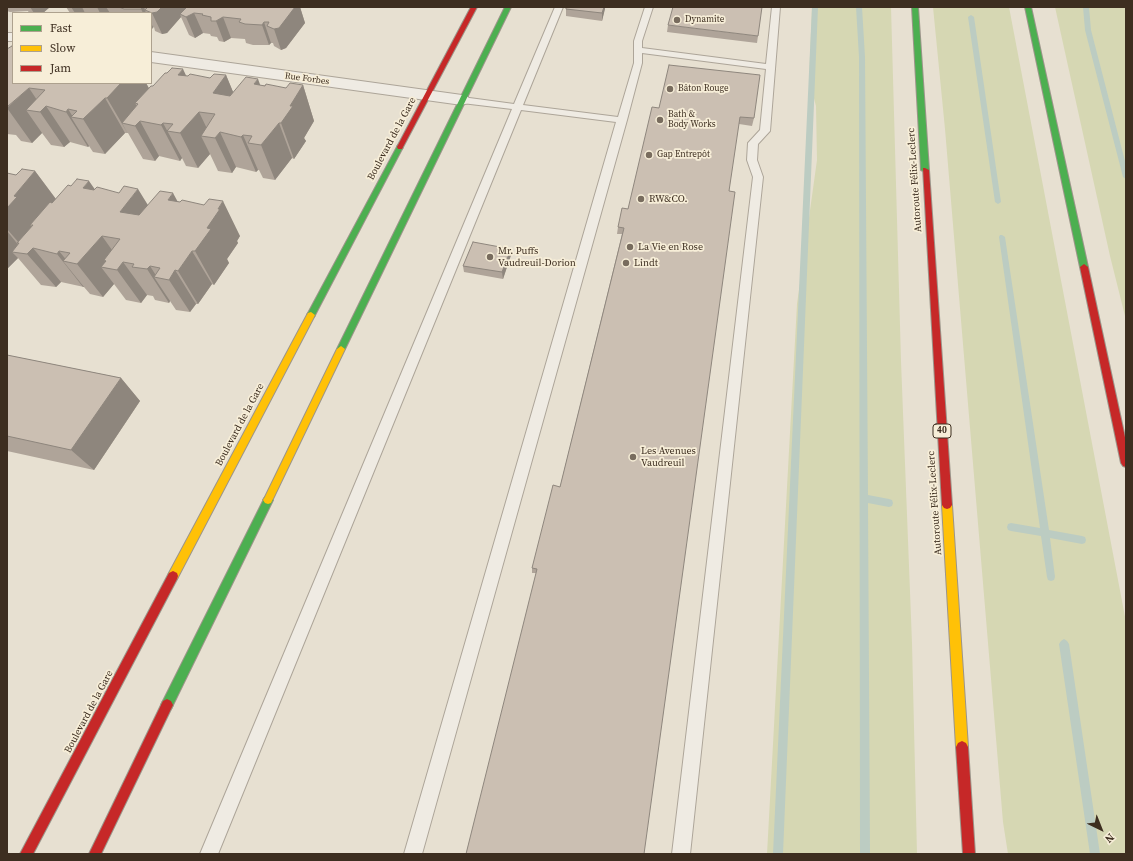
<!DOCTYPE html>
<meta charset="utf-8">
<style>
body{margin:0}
#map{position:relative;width:1133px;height:861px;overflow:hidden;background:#e7e0d1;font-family:"Source Serif 4",serif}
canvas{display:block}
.frame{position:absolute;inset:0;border:8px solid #3d2e20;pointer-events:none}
.legend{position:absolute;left:12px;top:12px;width:140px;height:72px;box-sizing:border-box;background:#f7eed8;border:1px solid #ada18e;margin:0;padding:5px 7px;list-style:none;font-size:12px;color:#3d2e20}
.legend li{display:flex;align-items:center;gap:8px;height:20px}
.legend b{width:20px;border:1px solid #ada18e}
.north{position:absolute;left:1081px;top:809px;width:40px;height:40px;-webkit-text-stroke:3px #f7eed8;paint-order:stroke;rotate:137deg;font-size:11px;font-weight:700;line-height:16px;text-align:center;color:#3d2e20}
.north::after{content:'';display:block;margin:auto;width:14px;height:18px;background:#3d2e20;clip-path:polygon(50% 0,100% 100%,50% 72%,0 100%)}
</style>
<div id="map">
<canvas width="1133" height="861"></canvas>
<div class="frame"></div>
<ul class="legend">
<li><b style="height:5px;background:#4caf50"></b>Fast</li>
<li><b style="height:5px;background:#ffc107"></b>Slow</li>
<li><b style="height:5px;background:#c62828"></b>Jam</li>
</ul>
<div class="north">N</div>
</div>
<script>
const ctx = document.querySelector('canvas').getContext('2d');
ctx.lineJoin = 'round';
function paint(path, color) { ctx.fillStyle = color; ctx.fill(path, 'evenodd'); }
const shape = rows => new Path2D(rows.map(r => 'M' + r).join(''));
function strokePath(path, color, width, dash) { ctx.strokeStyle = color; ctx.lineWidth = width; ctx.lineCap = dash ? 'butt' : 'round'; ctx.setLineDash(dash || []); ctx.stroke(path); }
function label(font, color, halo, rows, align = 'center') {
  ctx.font = font + ' "Source Serif 4",serif'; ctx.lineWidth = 3.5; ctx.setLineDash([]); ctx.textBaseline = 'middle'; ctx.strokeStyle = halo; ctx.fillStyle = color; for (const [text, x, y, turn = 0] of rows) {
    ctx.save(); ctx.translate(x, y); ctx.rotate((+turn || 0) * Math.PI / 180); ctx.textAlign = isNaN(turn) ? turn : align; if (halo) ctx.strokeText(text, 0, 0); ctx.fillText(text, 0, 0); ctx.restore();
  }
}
paint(shape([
 [812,7,891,7,901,361,912,643,917,854,767,854,797,304,817,160,816,106,809,79],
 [933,7,1009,7,1126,622,1126,854,1008,854,1003,822,945,129],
 [1055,7,1126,7,1126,320,1110,256]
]), '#d6d7b3');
paint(shape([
 [812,7,818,7,783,854,773,854,812,7],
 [856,7,862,7,865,57,868,495,889,499,892,500,893,503,892,506,889,507,868,503,870,854,860,854,859,57,856,7],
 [1083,7,1089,7,1091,30,1126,165,1126,179,1123,177,1085,30,1083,7],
 [971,15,974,17,1001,202,998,204,995,202,968,17,971,15],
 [1000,235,1002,235,1005,237,1049,530,1082,536,1085,537,1086,540,1085,543,1082,544,1050,538,1055,577,1054,580,1051,581,1048,580,1047,577,1041,536,1011,531,1008,530,1007,527,1008,524,1011,523,1040,528,999,237,1000,235],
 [1064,639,1067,641,1069,644,1100,854,1090,854,1059,644,1061,641,1064,639]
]), '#bcccc2');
const lane = shape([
 [555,7,563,7,523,105,618,117,634,63,634,41,645,7,653,7,642,41,642,48,766,64,772,7,780,7,770,131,758,144,757,160,763,177,690,854,672,854,753,177,747,160,748,143,760,130,766,69,642,53,642,63,627,120,422,854,404,854,616,122,521,110,218,854,200,854,512,109,462,103,457,100,462,97,514,104,555,7]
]);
const street = shape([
 [7,33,13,33,13,41,7,41,7,33],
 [151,52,462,95,468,97,470,100,468,103,462,105,151,62,151,52]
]);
const fast = shape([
 [505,7,511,7,345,349,341,352,338,351,337,349,505,7],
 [912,7,918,7,929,170,925,172,921,170,912,7],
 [1025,7,1031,7,1088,267,1084,270,1080,267,1025,7],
 [398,145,402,145,403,147,314,317,308,317,307,315,398,145],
 [268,496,271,497,273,500,171,709,167,711,163,709,161,705,265,497,268,496]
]);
const slow = shape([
 [311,312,315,315,177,579,173,581,169,579,168,576,169,573,308,313,311,312],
 [341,346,345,349,271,503,268,504,265,503,263,500,265,497,337,349,341,346],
 [947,501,950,502,952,505,968,747,966,751,962,753,958,751,956,747,942,505,944,502,947,501]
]);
const jam = shape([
 [471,7,477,7,403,147,402,149,398,149,397,147,471,7],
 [923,168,925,168,929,170,952,505,950,508,947,509,944,508,942,505,923,168],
 [1084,264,1088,267,1126,442,1126,467,1123,466,1121,463,1080,267,1084,264],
 [173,571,177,573,178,576,177,579,33,854,20,854,169,573,173,571],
 [167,699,171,701,173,705,171,709,101,854,89,854,163,701,167,699],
 [962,741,966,743,968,747,975,854,963,854,956,747,958,743,962,741]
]);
strokePath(lane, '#ada599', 2);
strokePath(street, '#ada599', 2);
strokePath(fast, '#9c958a', 2);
strokePath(slow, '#9c958a', 2);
strokePath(jam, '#9c958a', 2);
paint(lane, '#efebe3');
paint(street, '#efebe3');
paint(fast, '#4caf50');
paint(slow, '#ffc107');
paint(jam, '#c62828');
paint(shape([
 [7,7,50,7,43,13,29,13,28,11,10,12,7,11],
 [66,7,300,7,305,23,286,48,281,50,274,46,273,43,271,43,269,45,253,45,246,43,245,39,231,38,224,42,219,41,217,37,211,36,210,34,203,33,195,38,189,35,181,17,167,33,162,34,155,31,154,27,151,30,151,13,70,13],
 [566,7,605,7,602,21,566,16],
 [668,25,758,36,757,43,667,32],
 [7,49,13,83,146,83,149,88,153,86,186,76,210,78,226,75,233,92,260,85,286,88,303,85,314,121,304,138,306,141,294,159,292,158,275,180,263,178,259,170,258,170,256,172,236,167,232,173,218,171,210,154,198,168,186,166,182,158,180,161,159,156,155,161,143,159,128,133,125,133,105,154,93,152,89,146,88,147,70,142,64,147,51,145,42,133,32,143,21,141,16,135,7,134],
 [659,108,754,118,752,126,739,124,536,573,532,573,532,568,560,487,622,234,617,234,618,227,628,209],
 [35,171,56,199,95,189,148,205,177,201,240,236,237,241,238,243,227,259,229,263,214,285,212,284,198,304,196,304,190,312,176,310,170,301,169,303,155,300,153,296,147,295,141,303,126,300,114,284,103,297,90,294,84,287,61,282,56,287,41,285,18,258,7,269,7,173,16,175],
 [511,255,503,279,464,272,463,266],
 [7,355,121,378,140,401,94,470,7,451]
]), '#afa499');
paint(shape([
 [30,7,50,7,43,13,34,13],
 [71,7,82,7,85,13,75,13],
 [97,7,106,7,110,13,100,13],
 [143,7,144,7,146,13,143,13,141,9],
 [162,7,188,7,180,14,181,17,167,33,162,34,152,13],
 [295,7,300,7,305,23,286,48,281,50,274,29],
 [604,7,605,7,605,9,602,21,602,13],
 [194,13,203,33,195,38,186,17],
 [223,17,231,38,224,42,216,21],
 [264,22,271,43,269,45,262,25],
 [151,23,153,27,151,30],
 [183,69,200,105,178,75],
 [226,75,241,111,213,93],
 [258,79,271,114,254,84],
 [120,83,146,83,154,98,138,104,135,103,141,114,122,123,128,134,107,98],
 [303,85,314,121,304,138,306,141,294,159,281,123,290,106],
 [29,88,43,109,46,106,70,142,64,147,40,112,26,110,42,133,32,143,7,108],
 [105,98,125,133,105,154,83,119],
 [68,109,73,117,71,117,89,146,88,147,66,112],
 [199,112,211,137,201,136,210,154,198,168,180,133],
 [140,121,159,156,155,161,135,126],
 [163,123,182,158,180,161,161,125],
 [279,123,292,158,275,180,261,145],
 [220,132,236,167,232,173,215,138],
 [243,135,258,170,256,172,241,137],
 [35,171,61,206,33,225,30,225,40,237,27,252,7,229,7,208,14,196],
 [89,181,113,215,83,188],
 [138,189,159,223,120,212],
 [173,193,192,228,168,200],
 [223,201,240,236,237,241,238,243,227,259,229,263,214,285,195,251,207,228,218,209],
 [7,231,24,252,12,252,18,258,7,269],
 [102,236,122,264,123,262,147,295,141,303,117,270,106,261,104,260,110,269,101,267,114,284,103,297,77,264],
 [33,248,61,282,56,287,27,254],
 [511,249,511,255,503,279,502,272],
 [59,251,68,262,63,261,84,287,83,287,57,254],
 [192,251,212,284,198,304,178,271],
 [150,266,157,277,154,277,170,301,169,303,147,269],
 [175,270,196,304,190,312,169,280],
 [121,378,140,401,94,470,71,450]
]), '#8e867d');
const building = shape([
 [119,7,143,7,141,9,124,9,119,7],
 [146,7,162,7,157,12,152,13,145,10,148,7,146,7],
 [187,7,295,7,279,28,274,29,267,26,269,22,264,22,262,25,245,24,239,22,241,19,223,17,216,21,211,21,211,17,202,15,203,14,194,13,186,17,180,14,187,7],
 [566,7,604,7,602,13,566,9,566,7],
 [673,7,762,7,758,36,668,25,673,7],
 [12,46,13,46,13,83,121,83,107,98,105,98,83,119,71,117,77,111,68,109,66,112,46,106,40,112,26,110,45,90,29,88,7,107,7,49,12,46],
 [669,65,760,75,754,118,740,117,729,191,735,192,644,854,466,854,537,569,532,568,553,485,560,487,624,228,618,227,622,208,628,209,652,107,659,108,669,65],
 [172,68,183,69,178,75,188,76,190,74,210,78,214,74,226,75,213,93,230,96,246,77,258,79,254,84,265,86,266,84,286,88,290,83,303,85,290,106,293,106,281,123,279,123,261,145,248,143,252,136,243,135,241,137,220,132,215,138,201,136,215,114,199,112,180,133,167,131,173,124,163,123,161,125,140,121,135,126,122,123,138,104,135,103,151,86,153,86,165,73,167,73,172,68],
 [22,169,35,171,14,196,17,197,7,208,7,173,16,175,22,169],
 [77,179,89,181,83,188,94,190,97,187,119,193,124,186,138,189,120,212,139,215,160,191,173,193,168,200,180,202,182,200,204,205,209,199,223,201,218,209,220,209,207,228,211,229,195,251,192,251,178,271,175,270,169,280,154,277,160,268,150,266,147,269,132,267,134,264,123,262,117,270,101,267,106,261,104,260,120,239,102,236,77,264,63,261,70,253,59,251,57,254,33,248,27,254,12,252,19,243,17,243,33,225,30,225,50,202,52,203,68,185,71,186,77,179],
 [473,242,511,249,502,272,463,266,473,242],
 [7,355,121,378,71,450,7,436,7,355]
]);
paint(building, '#cbbfb2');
strokePath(building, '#8e867d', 1);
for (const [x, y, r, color] of [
 [677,20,4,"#786c5e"],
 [670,89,4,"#786c5e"],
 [660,120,4,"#786c5e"],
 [649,155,4,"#786c5e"],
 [641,199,4,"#786c5e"],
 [630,247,4,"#786c5e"],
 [490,257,4,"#786c5e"],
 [626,263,4,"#786c5e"],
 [633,457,4,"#786c5e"]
]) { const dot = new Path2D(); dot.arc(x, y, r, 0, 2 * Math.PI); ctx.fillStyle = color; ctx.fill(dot); strokePath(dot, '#f7eed8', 1.5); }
label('9px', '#3d2e20', '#f7eed8', [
 ["Dynamite",685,20],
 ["Bâton Rouge",678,89],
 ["Bath &",668,115],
 ["Body Works",668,125],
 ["Gap Entrepôt",657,155]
], 'left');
label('9px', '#3d2e20', '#f7eed8', [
 ["Rue Forbes",307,79,8]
]);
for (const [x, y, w] of [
 [942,431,18]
]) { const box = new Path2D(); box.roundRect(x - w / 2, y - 7, w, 14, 3); ctx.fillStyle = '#f7eed8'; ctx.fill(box); strokePath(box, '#3d2e20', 1); }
label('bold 9px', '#3d2e20', null, [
 ["40",942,431]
]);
label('10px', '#3d2e20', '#f7eed8', [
 ["Boulevard de la Gare",392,139,-62],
 ["Autoroute Félix-Leclerc",915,180,-94],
 ["Boulevard de la Gare",240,425,-62],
 ["Autoroute Félix-Leclerc",935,503,-94],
 ["Boulevard de la Gare",89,712,-62]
]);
label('10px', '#3d2e20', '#f7eed8', [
 ["RW&CO.",649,199],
 ["La Vie en Rose",638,247],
 ["Mr. Puffs",498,251],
 ["Vaudreuil-Dorion",498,263],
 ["Lindt",634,263],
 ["Les Avenues",641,451],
 ["Vaudreuil",641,463]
], 'left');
</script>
